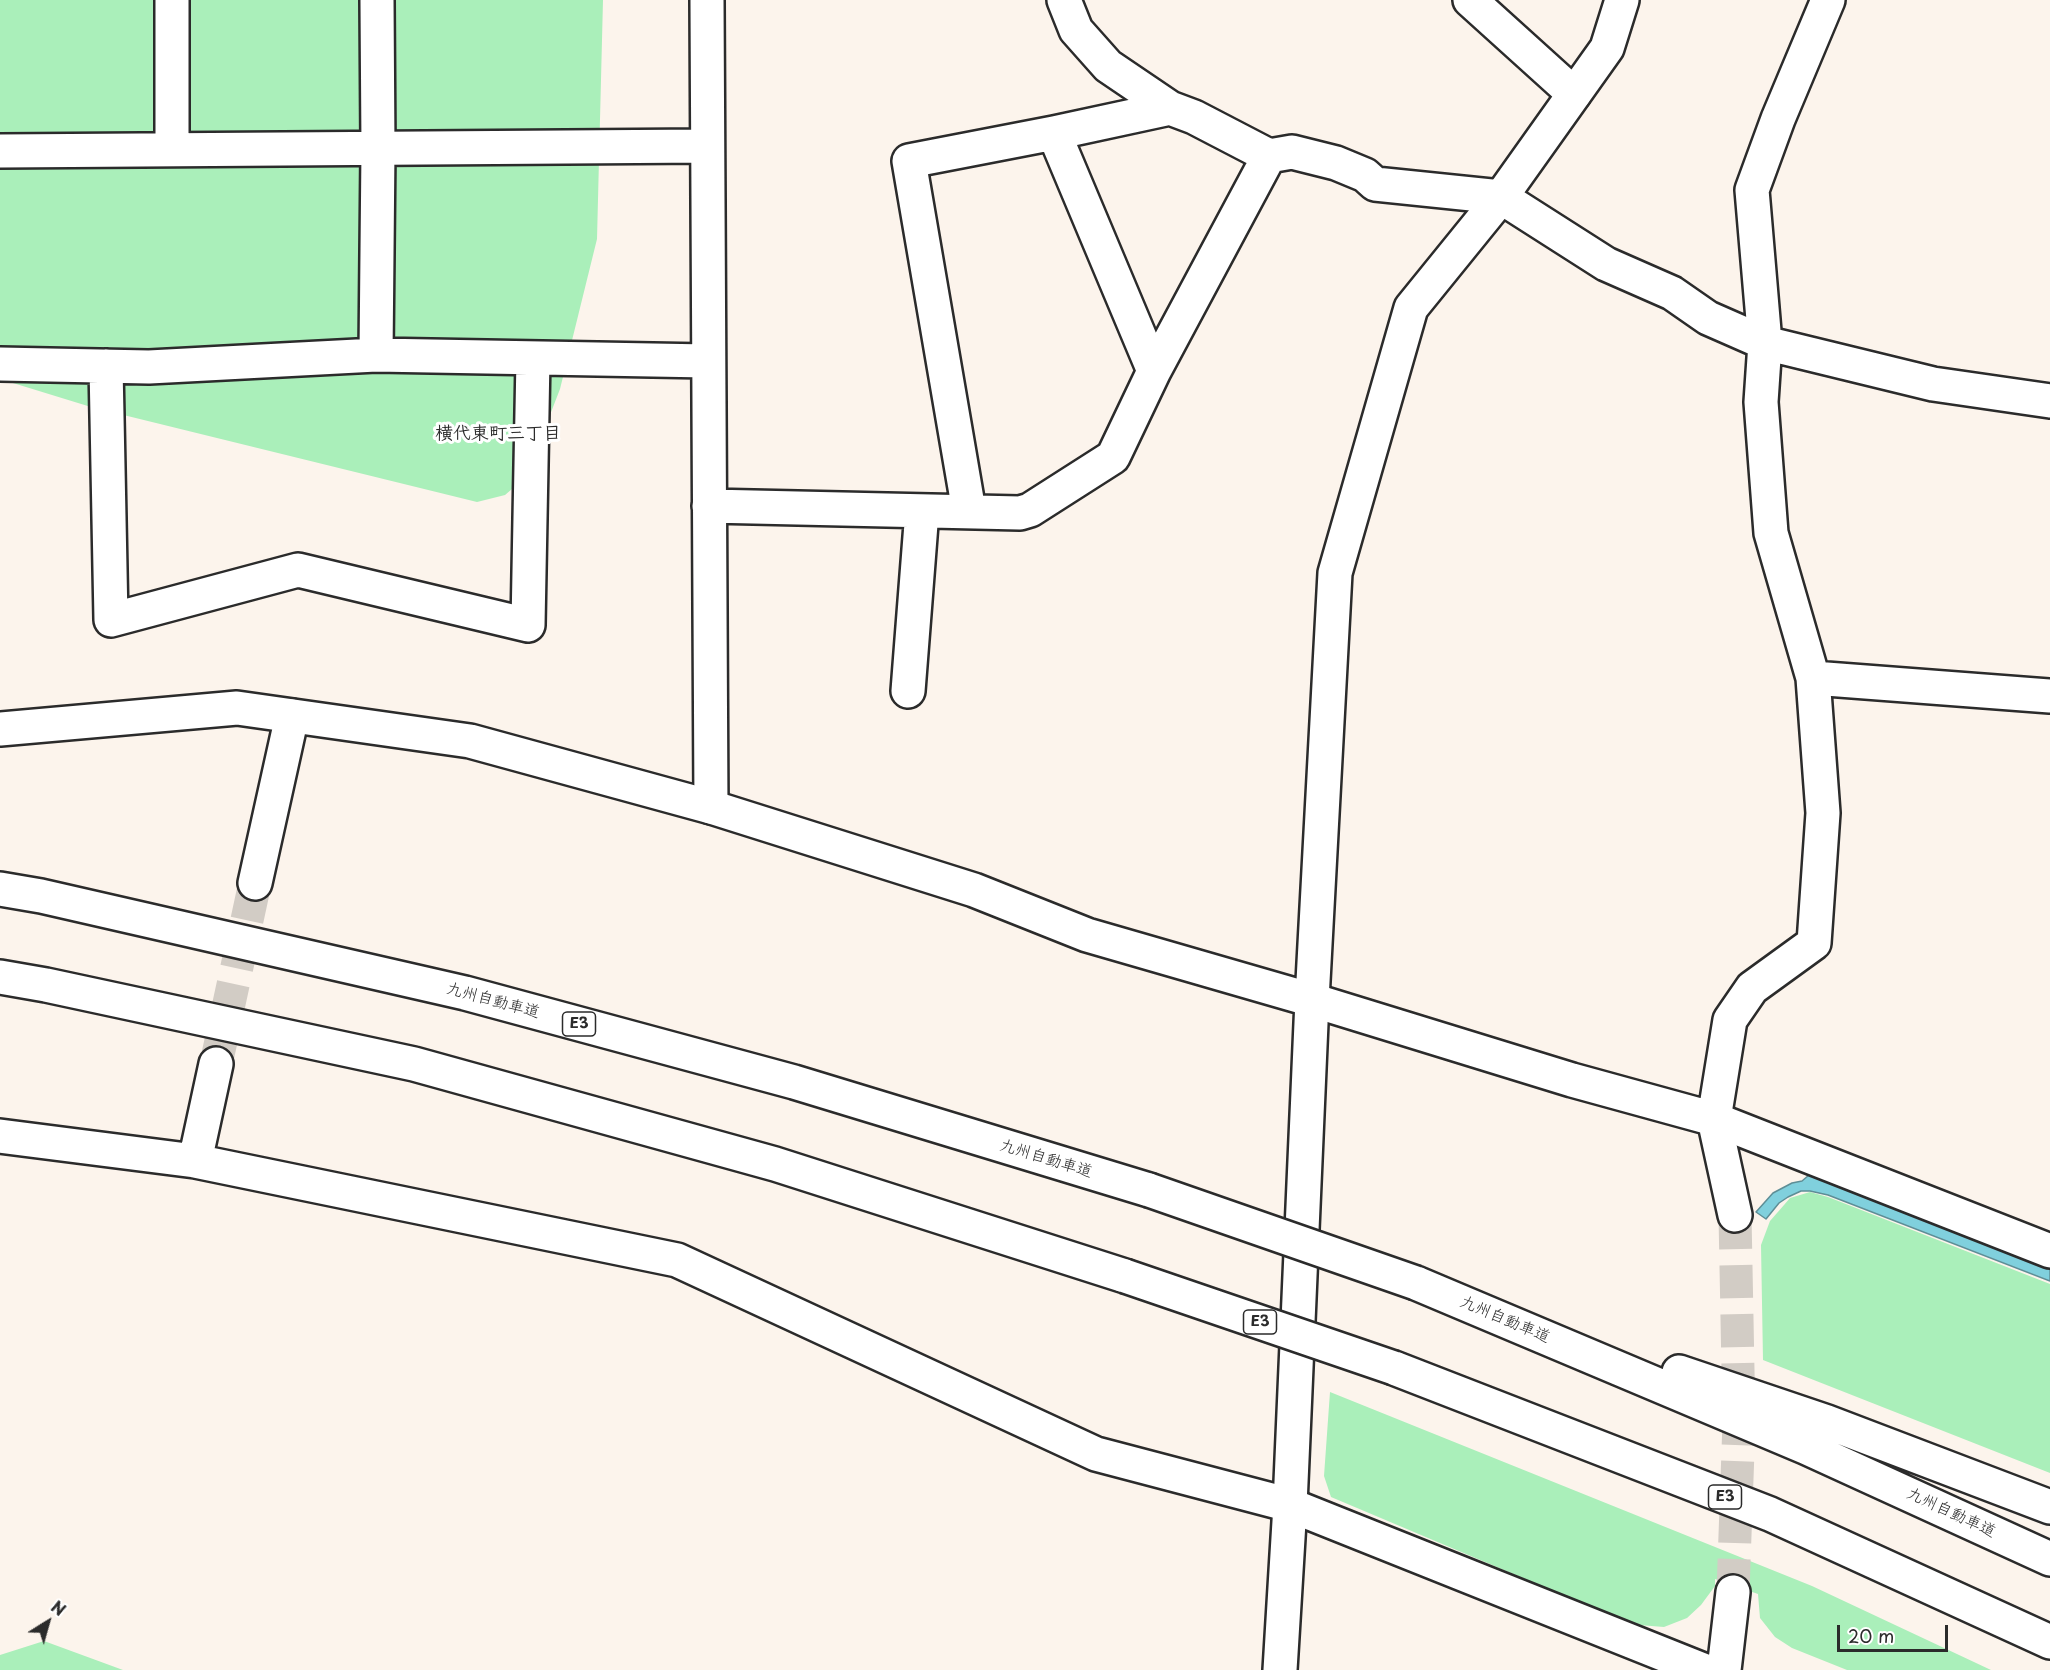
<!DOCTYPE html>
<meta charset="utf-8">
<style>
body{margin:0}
#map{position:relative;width:2050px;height:1670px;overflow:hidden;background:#fcf4ec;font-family:"Playpen Sans",sans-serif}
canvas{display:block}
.north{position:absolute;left:18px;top:1592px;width:60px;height:60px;-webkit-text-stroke:4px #fff;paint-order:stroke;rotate:37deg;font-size:16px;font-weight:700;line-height:24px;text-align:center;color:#2b2b2b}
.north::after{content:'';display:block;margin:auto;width:21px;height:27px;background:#2b2b2b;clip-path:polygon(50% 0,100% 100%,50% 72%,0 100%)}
.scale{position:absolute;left:1837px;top:1625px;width:111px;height:27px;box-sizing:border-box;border:3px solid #2b2b2b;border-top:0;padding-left:8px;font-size:18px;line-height:21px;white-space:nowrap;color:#2b2b2b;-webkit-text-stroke:4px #fff;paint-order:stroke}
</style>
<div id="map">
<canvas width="2050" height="1670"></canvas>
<div class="north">N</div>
<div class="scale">20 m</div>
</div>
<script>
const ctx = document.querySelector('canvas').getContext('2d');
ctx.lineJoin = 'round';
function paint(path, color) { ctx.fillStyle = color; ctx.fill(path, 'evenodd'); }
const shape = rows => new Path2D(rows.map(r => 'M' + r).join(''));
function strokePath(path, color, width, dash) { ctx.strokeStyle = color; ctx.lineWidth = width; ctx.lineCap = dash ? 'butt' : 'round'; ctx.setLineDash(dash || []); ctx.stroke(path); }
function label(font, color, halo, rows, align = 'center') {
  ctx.font = font + ' "Playpen Sans","Klee One",sans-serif'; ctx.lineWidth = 6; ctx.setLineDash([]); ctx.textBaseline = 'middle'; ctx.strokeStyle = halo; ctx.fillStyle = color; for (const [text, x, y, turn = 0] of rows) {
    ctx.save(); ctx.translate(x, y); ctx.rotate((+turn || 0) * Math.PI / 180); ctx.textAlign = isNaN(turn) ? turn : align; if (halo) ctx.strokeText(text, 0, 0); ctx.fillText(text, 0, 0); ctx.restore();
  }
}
paint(shape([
 [0,0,603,0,597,239,560,389,526,477,505,495,477,502,91,407,0,379],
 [1810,1192,1828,1197,2050,1284,2050,1473,1763,1360,1761,1245,1770,1221,1784,1205,1790,1198],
 [1330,1392,1812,1586,1991,1670,1847,1670,1792,1648,1775,1637,1760,1618,1758,1594,1715,1579,1715,1586,1701,1605,1687,1618,1664,1627,1639,1625,1620,1619,1331,1497,1324,1476],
 [44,1641,123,1670,0,1670,0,1655]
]), '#aaefba');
const water = shape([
 [1809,1175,2050,1269,2050,1281,1828,1195,1810,1191,1801,1191,1788,1197,1779,1203,1766,1219,1756,1212,1773,1193,1792,1183,1802,1181,1809,1175]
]);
paint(water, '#80d0dd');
strokePath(water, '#5e8e96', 1.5);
strokePath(shape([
 [216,1064,255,883],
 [1733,1592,1739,1422,1735,1215]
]), '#d2ccc5', 33, [33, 16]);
const minor = shape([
 [172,0,172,150],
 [707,0,711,807],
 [1064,0,1076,30,1108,66,1170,108,1194,117,1269,156,1292,152,1336,163,1365,175,1375,184,1501,197,1606,264,1672,293,1708,318,1765,343,1933,384,2050,401],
 [1470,0,1574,94],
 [1054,133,1154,371],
 [0,151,707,146],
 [376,355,378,149,377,0],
 [0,364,149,367,376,355,708,361],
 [106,366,111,620,298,570,528,625,533,358],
 [709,506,1020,513,1030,510,1113,457,1154,371,1269,156],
 [969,511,909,161,1054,133,1170,108],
 [1813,678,2050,696],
 [908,691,922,511],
 [255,883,292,716],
 [1312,1000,1572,1080,1714,1119],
 [0,1136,195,1161,677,1260,1096,1454,1290,1505,1703,1670],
 [195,1161,216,1064],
 [1735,1215,1714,1119,1730,1020,1752,988,1814,943,1823,813,1813,678,1771,533,1761,402,1765,343,1752,190,1778,119,1828,0],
 [1724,1670,1733,1592]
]);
const tertiary = shape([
 [0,729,237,708,470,741,711,807,974,890,1087,935,1312,1000],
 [1714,1119,2050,1251],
 [1280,1670,1290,1505,1312,1000,1335,573,1411,308,1501,197,1607,48,1622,0]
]);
const motorway = shape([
 [0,889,41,896,465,993,794,1082,1149,1190],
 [0,977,46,985,414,1064,775,1164,1125,1276],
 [1416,1283,1805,1447,2050,1559],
 [1394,1368,1770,1514,2050,1642],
 [1679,1372,1827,1422,2050,1507]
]);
strokePath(minor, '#2b2b2b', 38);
strokePath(tertiary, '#2b2b2b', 38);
strokePath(motorway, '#2b2b2b', 38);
strokePath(minor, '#fff', 33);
strokePath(tertiary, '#fff', 33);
strokePath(motorway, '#fff', 33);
const motorwayBridge = shape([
 [1149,1190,1416,1283],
 [1125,1276,1394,1368]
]);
strokePath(motorwayBridge, '#2b2b2b', 38, []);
strokePath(motorwayBridge, '#fff', 33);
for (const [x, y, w] of [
 [579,1024,33],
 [1260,1322,33],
 [1725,1497,33]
]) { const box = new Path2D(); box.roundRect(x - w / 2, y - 12, w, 24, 4.5); ctx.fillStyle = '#fff'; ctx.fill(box); strokePath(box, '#2b2b2b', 1.5); }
label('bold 15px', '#2b2b2b', null, [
 ["E3",579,1024],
 ["E3",1260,1322],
 ["E3",1725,1497]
]);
label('16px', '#2b2b2b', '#fff', [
 ["九州自動車道",493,1001,15],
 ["九州自動車道",1046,1159,17],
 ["九州自動車道",1505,1320,23],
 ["九州自動車道",1951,1513,25]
]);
label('bold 18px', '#2b2b2b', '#fff', [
 ["横代東町三丁目",498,434]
]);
</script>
